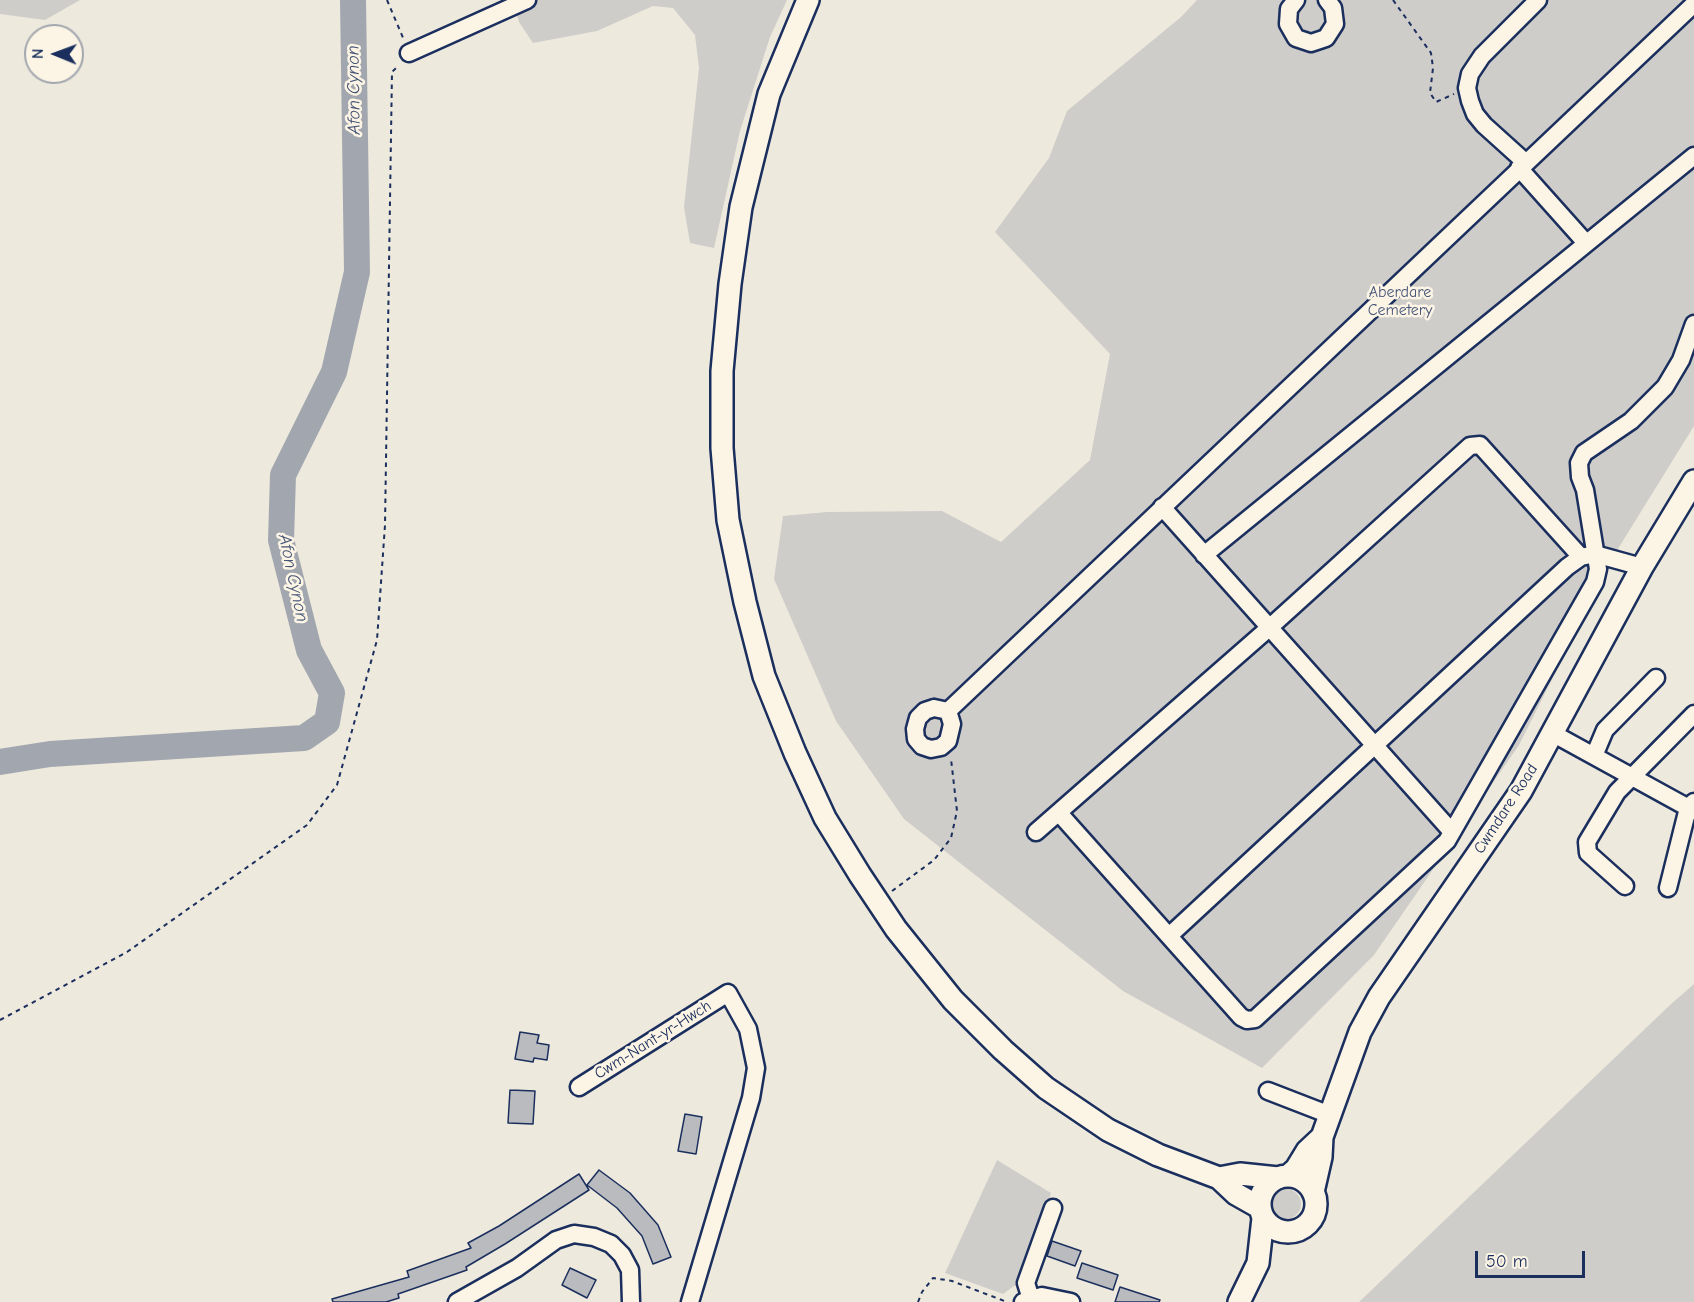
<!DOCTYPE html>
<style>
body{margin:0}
#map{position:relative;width:1694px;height:1302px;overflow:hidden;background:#eee9dd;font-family:"Comic Neue",sans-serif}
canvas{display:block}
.north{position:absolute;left:24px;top:24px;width:60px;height:60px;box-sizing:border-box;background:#fcf5e5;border:2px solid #a2a6af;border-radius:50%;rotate:271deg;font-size:16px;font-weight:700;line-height:24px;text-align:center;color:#1b2f5e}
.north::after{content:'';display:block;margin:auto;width:21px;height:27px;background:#1b2f5e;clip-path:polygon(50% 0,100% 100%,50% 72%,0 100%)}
.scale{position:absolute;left:1475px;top:1251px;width:110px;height:27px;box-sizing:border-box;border:3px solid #1b2f5e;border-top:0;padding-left:8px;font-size:18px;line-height:21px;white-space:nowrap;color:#1b2f5e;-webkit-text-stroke:4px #fcf5e5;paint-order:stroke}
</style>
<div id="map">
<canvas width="1694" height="1302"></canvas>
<div class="north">N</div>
<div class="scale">50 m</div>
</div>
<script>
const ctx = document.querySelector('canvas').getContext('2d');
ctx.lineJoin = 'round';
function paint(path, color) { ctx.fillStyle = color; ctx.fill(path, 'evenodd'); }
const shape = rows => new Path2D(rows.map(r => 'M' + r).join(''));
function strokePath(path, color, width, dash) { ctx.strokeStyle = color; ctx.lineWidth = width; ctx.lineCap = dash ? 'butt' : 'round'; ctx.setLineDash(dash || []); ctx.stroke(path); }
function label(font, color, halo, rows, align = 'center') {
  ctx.font = font + ' "Comic Neue",sans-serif'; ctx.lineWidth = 5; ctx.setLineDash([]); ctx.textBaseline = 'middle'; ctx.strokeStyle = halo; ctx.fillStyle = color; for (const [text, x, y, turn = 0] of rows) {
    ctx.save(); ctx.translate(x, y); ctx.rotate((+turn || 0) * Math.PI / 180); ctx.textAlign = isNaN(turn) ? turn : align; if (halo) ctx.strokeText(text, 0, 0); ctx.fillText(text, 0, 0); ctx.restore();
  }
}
paint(shape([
 [0,0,80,0,45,20,0,14],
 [512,0,787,0,770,37,740,131,714,248,690,243,684,207,699,68,695,35,673,8,653,6,597,31,533,43,519,22],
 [1197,0,1694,0,1694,426,1616,552,1519,745,1374,955,1262,1068,1123,991,904,819,836,721,774,579,783,516,827,512,942,511,1001,542,1090,460,1110,354,995,232,1049,158,1067,111,1181,17],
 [1694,984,1694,1302,1359,1302,1670,1005],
 [997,1160,1051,1193,1021,1285,1014,1286,1003,1294,945,1273],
 '1271 1204a15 15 0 1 1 30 0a15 15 0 1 1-30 0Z'
]), '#cfcdca');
strokePath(shape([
 [0,762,50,754,304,738,327,722,332,693,309,650,281,540,283,475,334,372,357,272,353,0]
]), '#a2a7af', 26);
const building = shape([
 [520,1032,539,1035,537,1043,549,1045,547,1060,534,1058,533,1062,515,1059,520,1032],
 [510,1090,535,1091,533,1124,508,1123,510,1090],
 [685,1114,702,1117,696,1154,678,1151,685,1114],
 [599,1170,630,1193,658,1225,671,1257,653,1264,642,1236,617,1208,587,1185,599,1170],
 [579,1174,589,1190,505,1244,466,1267,467,1270,398,1294,399,1298,386,1302,333,1302,332,1299,409,1277,407,1271,471,1248,468,1243,499,1226,579,1174],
 [1052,1241,1081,1251,1075,1266,1047,1256,1052,1241],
 [1082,1263,1118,1275,1113,1290,1077,1278,1082,1263],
 [570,1268,596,1280,587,1298,562,1285,570,1268],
 [1120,1287,1160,1300,1159,1302,1115,1302,1120,1287]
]);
paint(building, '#babbbe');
strokePath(building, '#1b2f5e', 1.5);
const minor = shape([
 [1296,0,1289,9,1288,24,1296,38,1311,43,1326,38,1335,24,1333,8,1327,0],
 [409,53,527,0],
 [1525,162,1484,125,1475,114,1470,101,1467,88,1470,74,1482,56,1538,0],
 [1519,168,1586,243],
 [1162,507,1452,832],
 [1204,555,1694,156],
 [934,708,948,711,952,724,948,741,941,747,931,749,922,746,916,739,915,729,918,718,925,711,934,708],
 [948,711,1694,4],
 [1552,733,1694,811],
 [1594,756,1605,730,1656,678],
 [1059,813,1241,1017,1247,1020,1255,1019,1447,841,1595,582,1598,569,1585,490,1580,477,1579,463,1584,453,1631,421,1665,387,1681,360,1694,324],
 [1036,832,1269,628,1470,446,1480,445,1581,557],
 [1625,886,1588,853,1587,842,1617,792,1694,714],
 [1668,888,1688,808,1694,802],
 [1169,936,1567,567,1581,557,1595,554,1642,567],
 [579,1087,728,993,748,1029,756,1068,751,1098,690,1302],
 [1268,1091,1330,1115],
 [1031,1299,1026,1283,1053,1208],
 [457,1302,517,1268,556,1240,574,1234,594,1237,611,1244,622,1255,630,1270,631,1302],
 [1023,1302,1042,1296,1071,1302]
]);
const major = shape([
 [808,0,769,94,741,207,730,284,722,371,722,448,728,520,745,602,764,676,795,753,825,818,860,875,896,929,953,1000,1003,1050,1046,1088,1108,1130,1158,1155,1219,1178,1236,1194,1259,1207],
 [1288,1176,1296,1169,1307,1151,1322,1137],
 '1260 1204a28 28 0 1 1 56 0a28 28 0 1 1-56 0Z',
 [1219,1178,1240,1174,1278,1178],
 [1313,1192,1321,1157,1322,1137,1360,1032,1379,997,1521,791,1642,567,1694,481],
 [1239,1302,1258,1263,1263,1218]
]);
strokePath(minor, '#1b2f5e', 21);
strokePath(major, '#1b2f5e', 26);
strokePath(shape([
 [387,0,404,40],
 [1393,0,1431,53,1433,68,1430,93,1436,102,1454,94],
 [892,891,934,860,951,838,957,811,951,759],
 [0,1020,127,952,307,825,337,785,377,640,385,525,392,72,399,65],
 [918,1302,922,1292,933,1278,952,1281,1007,1302]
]), '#1b2f5e', 2, [4.5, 4.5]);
strokePath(minor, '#fcf5e5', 16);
strokePath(major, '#fcf5e5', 21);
label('16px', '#485679', '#fcf5e5', [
 ["Aberdare",1400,292],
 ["Cemetery",1400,310]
]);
label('16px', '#1b2f5e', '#fcf5e5', [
 ["Cwmdare Road",1506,809,-57],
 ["Cwm-Nant-yr-Hwch",653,1040,-32]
]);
label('italic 18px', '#445376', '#fcf5e5', [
 ["Afon Cynon",354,90,-91],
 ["Afon Cynon",293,578,78]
]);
</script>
